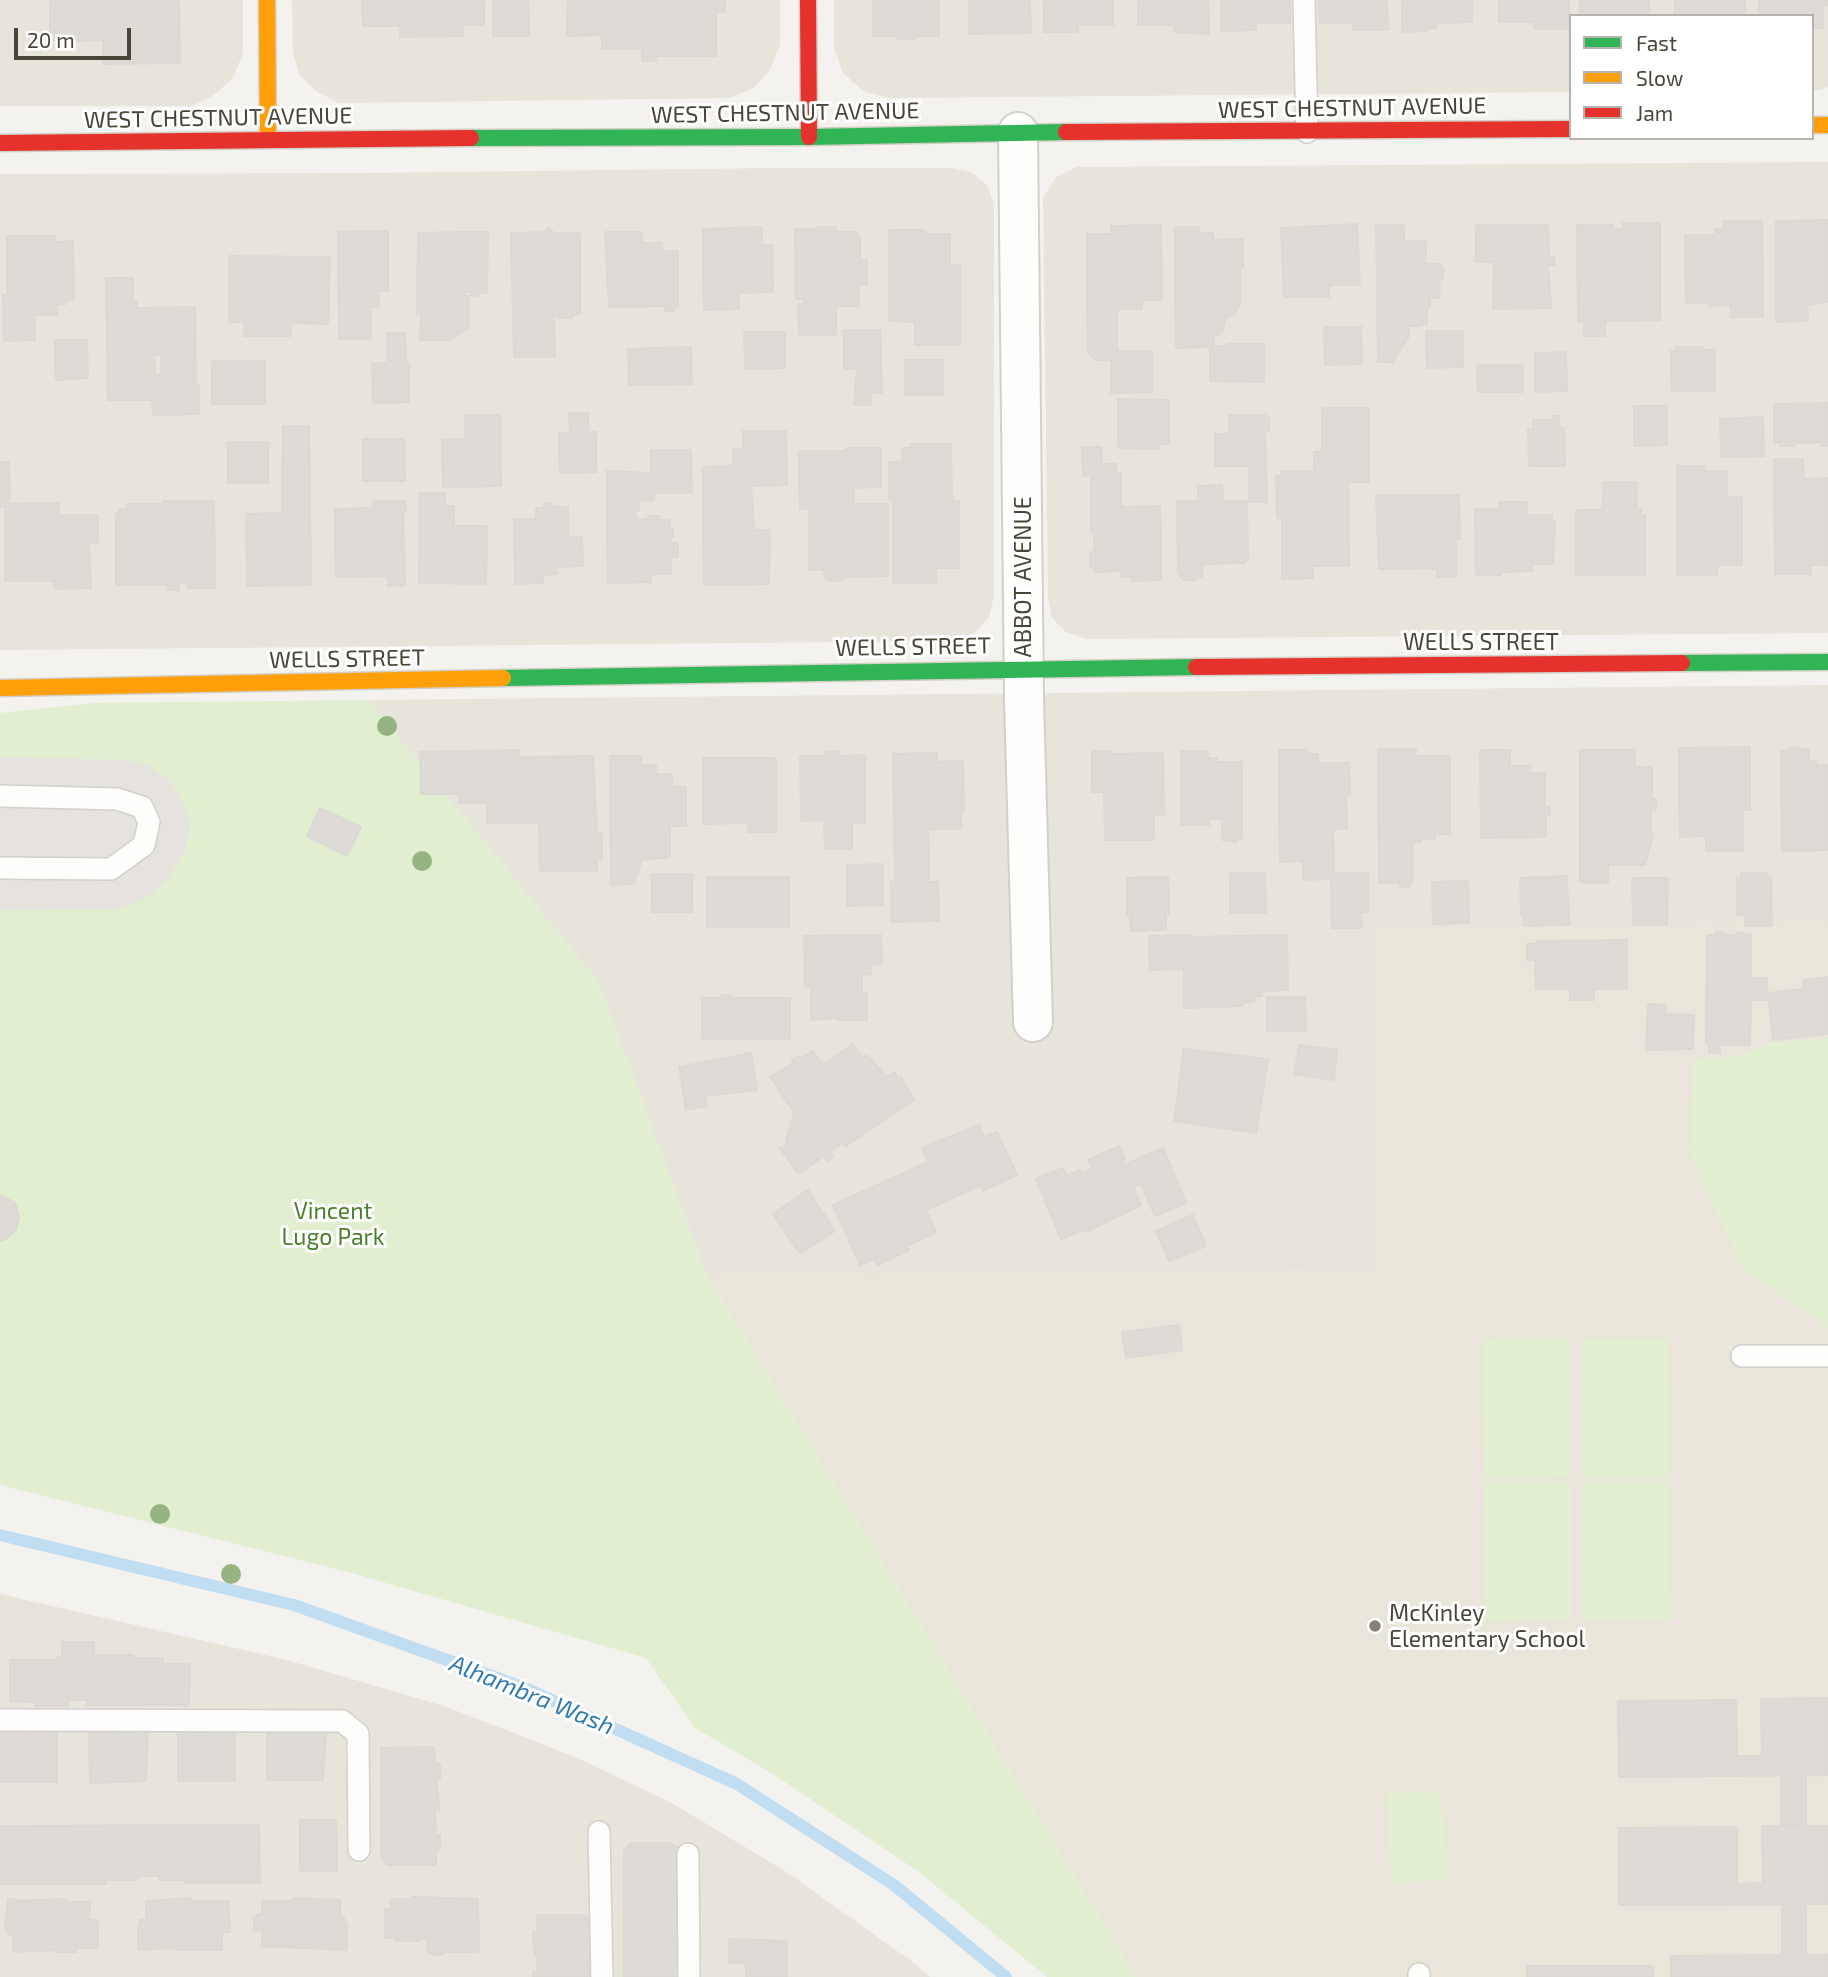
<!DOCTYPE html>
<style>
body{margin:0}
#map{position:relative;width:1828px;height:1977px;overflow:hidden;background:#f4f2ee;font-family:"Exo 2",sans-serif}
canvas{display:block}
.legend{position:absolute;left:1569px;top:14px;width:245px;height:126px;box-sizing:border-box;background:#fff;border:2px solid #b7b4b0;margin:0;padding:9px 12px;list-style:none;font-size:21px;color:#4b4439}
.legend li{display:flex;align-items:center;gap:14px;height:35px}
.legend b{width:35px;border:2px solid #b7b4b0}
.scale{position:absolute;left:14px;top:28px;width:117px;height:32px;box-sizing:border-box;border:4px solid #4b4439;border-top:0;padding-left:9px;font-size:21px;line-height:24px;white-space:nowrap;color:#4b4439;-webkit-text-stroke:5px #fff;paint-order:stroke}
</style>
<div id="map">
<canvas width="1828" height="1977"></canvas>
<ul class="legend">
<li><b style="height:9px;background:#30b455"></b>Fast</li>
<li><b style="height:9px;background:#ff9f0a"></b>Slow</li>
<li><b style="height:9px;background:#e5322d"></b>Jam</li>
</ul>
<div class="scale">20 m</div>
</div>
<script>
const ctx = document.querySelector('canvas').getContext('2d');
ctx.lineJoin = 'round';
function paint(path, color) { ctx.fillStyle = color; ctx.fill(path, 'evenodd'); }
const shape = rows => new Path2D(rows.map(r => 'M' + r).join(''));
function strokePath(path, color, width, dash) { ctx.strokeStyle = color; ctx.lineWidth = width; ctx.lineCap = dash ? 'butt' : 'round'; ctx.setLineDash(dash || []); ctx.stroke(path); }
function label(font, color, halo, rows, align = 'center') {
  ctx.font = font + ' "Exo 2",sans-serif'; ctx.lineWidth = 6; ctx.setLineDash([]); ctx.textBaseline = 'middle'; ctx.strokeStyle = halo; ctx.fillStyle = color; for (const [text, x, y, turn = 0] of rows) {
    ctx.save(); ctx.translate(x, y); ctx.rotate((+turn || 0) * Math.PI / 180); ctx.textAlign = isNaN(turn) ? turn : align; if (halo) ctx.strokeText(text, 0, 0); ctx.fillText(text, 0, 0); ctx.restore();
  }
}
paint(shape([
 [0,0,243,0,243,53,233,78,214,95,192,106,0,106],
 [292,0,780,0,780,45,770,70,754,88,729,98,339,103,316,91,300,76,293,54],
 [834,0,1828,0,1828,86,1821,90,1812,90,1812,16,1571,16,1571,92,889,98,864,92,843,73,834,48],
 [1828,162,1828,633,1087,639,1066,632,1052,618,1048,598,1043,198,1056,177,1077,167],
 [778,168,951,168,971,172,987,185,994,204,994,596,989,617,975,633,958,641,0,650,0,174,363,173],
 [1828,685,1828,921,1375,930,1375,1270,706,1274,598,981,368,700],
 [0,1594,287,1660,444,1706,573,1756,670,1802,785,1871,914,1963,930,1977,0,1977]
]), '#e7e4dc');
paint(shape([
 [1828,921,1828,1977,1136,1977,706,1274,1374,1270,1375,930]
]), '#eae5da');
paint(shape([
 [368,700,598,981,706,1274,1136,1977,1047,1977,919,1872,773,1774,695,1728,646,1658,348,1572,0,1485,0,713,93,703],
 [1828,1038,1828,1328,1741,1266,1690,1154,1693,1060,1736,1056,1774,1042],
 [1569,1338,1570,1477,1484,1478,1483,1339],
 [1582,1339,1668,1339,1669,1478,1583,1478],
 [1484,1482,1571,1482,1571,1620,1485,1621],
 [1583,1482,1669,1482,1670,1620,1583,1620],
 [1438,1792,1444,1823,1448,1880,1391,1883,1387,1793]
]), '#e1eecf');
paint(shape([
 [0,757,125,760,148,765,167,778,180,796,190,824,185,852,167,879,146,898,119,909,0,910]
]), '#e6e3df');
strokePath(shape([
 [0,1535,294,1605,525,1688,737,1784,894,1885,1006,1977]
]), '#c0ddf1', 12);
const building = shape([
 [179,0,180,63,103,64,103,40,50,41,50,1,179,0],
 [362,0,484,0,484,25,463,25,463,36,400,37,400,26,363,26,362,0],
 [493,0,528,0,529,36,493,36,493,0],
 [568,0,725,0,725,12,716,12,716,56,656,56,656,61,642,61,642,49,602,49,602,35,567,36,568,0],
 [873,0,939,0,939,36,915,36,915,39,897,39,897,36,873,36,873,0],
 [969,0,1030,0,1031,33,969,34,969,0],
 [1044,0,1113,0,1113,25,1078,25,1078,32,1044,32,1044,0],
 [1138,0,1208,0,1209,34,1174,32,1174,25,1138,25,1138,0],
 [1221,0,1290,0,1290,23,1256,23,1256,30,1221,31,1221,0],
 [1319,0,1387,0,1388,30,1353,30,1353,23,1320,23,1319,0],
 [1402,0,1472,0,1472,22,1436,23,1436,28,1427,28,1427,31,1402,32,1402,0],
 [1499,0,1569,0,1569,29,1534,29,1534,22,1499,22,1499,0],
 [1580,0,1649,0,1649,16,1580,16,1580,0],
 [1675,0,1745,0,1745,16,1675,16,1675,0],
 [1759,0,1828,0,1828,5,1823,5,1823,28,1812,28,1812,16,1759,16,1759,0],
 [1828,220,1828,302,1807,305,1808,321,1776,322,1776,221,1828,220],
 [1724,221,1762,221,1763,317,1731,317,1731,305,1709,306,1709,303,1686,303,1685,235,1716,235,1715,229,1724,229,1724,221],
 [1623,223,1660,223,1660,320,1605,321,1605,336,1584,336,1584,322,1578,322,1577,225,1613,225,1613,229,1623,229,1623,223],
 [1357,224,1360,285,1329,285,1329,297,1284,297,1281,228,1357,224],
 [1161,225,1162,300,1142,300,1142,309,1117,309,1117,351,1152,351,1152,392,1111,393,1111,360,1096,360,1088,353,1087,234,1111,234,1111,226,1161,225],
 [1376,225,1404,225,1404,241,1426,241,1426,264,1440,264,1443,268,1443,278,1439,282,1440,298,1430,298,1430,306,1427,306,1427,324,1421,324,1421,326,1409,326,1409,336,1393,362,1378,362,1376,225],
 [1476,225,1548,225,1549,257,1554,257,1555,265,1548,265,1551,308,1493,309,1494,262,1476,262,1476,225],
 [762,227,762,245,772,245,773,292,739,293,739,309,704,310,703,229,762,227],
 [818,227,836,227,836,232,858,232,858,238,860,238,860,260,867,260,867,285,859,285,859,306,836,306,836,335,799,335,798,304,804,304,803,299,796,299,795,229,818,229,818,227],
 [1175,227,1199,227,1199,233,1213,233,1213,240,1243,239,1243,268,1240,268,1240,304,1234,314,1225,319,1222,333,1214,336,1214,346,1228,346,1228,344,1264,344,1264,382,1210,381,1210,347,1176,348,1175,227],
 [549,228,554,233,580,233,580,314,575,314,572,318,559,318,554,315,555,357,514,357,511,233,544,232,549,228],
 [889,230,924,230,924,234,950,234,950,265,960,265,960,345,915,345,915,322,889,321,889,230],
 [388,231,388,291,379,291,379,307,371,307,371,339,339,339,338,232,388,231],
 [458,232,488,232,487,293,478,293,478,296,471,296,471,292,465,292,465,296,469,296,468,328,450,340,420,340,421,314,417,314,418,233,458,232],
 [605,232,642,232,642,243,661,243,661,251,678,251,678,306,674,306,674,311,665,311,665,306,609,307,605,232],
 [7,236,55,236,55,242,73,241,74,300,66,300,66,304,57,305,57,315,35,315,35,340,4,341,3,295,7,295,7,236],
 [229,256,330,257,328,324,291,323,291,336,244,336,245,322,229,322,229,256],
 [106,278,133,278,133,302,137,302,137,308,195,307,196,385,199,385,199,414,153,415,152,400,108,400,106,278],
 [154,355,161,355,161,375,155,375,154,355],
 [1324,327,1361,327,1362,364,1325,365,1324,327],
 [844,330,880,330,882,393,871,393,871,405,854,405,857,369,844,369,844,330],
 [1426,331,1463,331,1463,367,1427,368,1426,331],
 [744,332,785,332,785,368,745,369,744,332],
 [387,333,405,333,406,363,409,363,409,402,373,403,372,363,388,363,387,333],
 [55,340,87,340,88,378,56,380,55,340],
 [691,347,692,384,629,385,628,349,691,347],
 [1676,347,1703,347,1703,350,1715,350,1715,391,1672,391,1671,351,1676,351,1676,347],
 [1566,352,1567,391,1535,392,1535,353,1566,352],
 [905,360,943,360,943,395,905,395,905,360],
 [212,361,265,361,265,404,212,404,212,361],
 [1477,365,1523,365,1523,392,1478,392,1477,365],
 [1118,399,1169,400,1169,444,1160,444,1160,449,1118,448,1118,399],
 [1828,403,1828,446,1821,446,1821,442,1794,443,1794,446,1780,446,1780,442,1774,443,1774,404,1828,403],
 [1634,406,1667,406,1667,445,1634,446,1634,406],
 [1322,408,1369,408,1369,482,1348,482,1349,566,1313,566,1313,578,1282,579,1282,518,1277,518,1276,476,1282,476,1282,471,1314,471,1314,452,1322,452,1322,408],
 [569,413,588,413,588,432,596,432,596,472,560,473,559,433,570,433,569,413],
 [465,415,500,415,501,486,443,487,442,440,465,439,465,415],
 [1229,415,1265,415,1265,418,1269,418,1269,431,1265,431,1267,502,1249,502,1249,466,1215,466,1215,434,1229,434,1229,415],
 [1552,416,1559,416,1560,428,1564,428,1565,466,1529,466,1528,429,1533,429,1533,420,1552,420,1552,416],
 [1763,417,1764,456,1721,457,1720,419,1763,417],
 [283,426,309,426,311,585,247,586,246,514,282,513,283,426],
 [743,431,786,431,787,485,751,486,754,530,770,530,769,584,704,585,703,467,733,466,733,449,743,449,743,431],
 [363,439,404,439,405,481,363,481,363,439],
 [228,442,268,442,268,483,228,483,228,442],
 [911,444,951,444,952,501,959,501,959,568,936,568,936,583,893,583,893,500,889,500,889,462,902,462,902,448,911,448,911,444],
 [1082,447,1101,447,1102,464,1116,464,1116,473,1121,473,1121,507,1160,506,1161,580,1132,581,1132,577,1122,577,1122,571,1094,572,1094,567,1090,567,1090,552,1094,552,1094,533,1091,533,1091,476,1083,476,1082,447],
 [846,448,881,448,881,487,854,488,854,504,888,504,888,576,846,577,842,581,828,581,824,577,824,570,809,570,809,509,800,509,799,451,846,451,846,448],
 [651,450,691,450,692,493,654,493,654,500,639,501,639,510,636,510,636,520,648,519,648,516,659,516,659,520,670,520,670,529,673,528,673,537,670,537,670,543,678,543,678,557,671,557,671,574,651,574,651,582,608,583,607,471,651,473,651,450],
 [1774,459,1803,459,1804,479,1828,478,1828,565,1810,565,1811,574,1775,574,1774,459],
 [0,462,9,462,10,504,59,503,59,515,98,515,98,543,89,543,91,588,55,589,55,581,5,581,5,507,0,507,0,462],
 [1677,466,1704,466,1704,471,1727,471,1727,497,1742,497,1742,565,1717,565,1717,575,1677,575,1677,466],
 [1604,482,1636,482,1637,508,1641,508,1641,515,1645,515,1645,575,1576,575,1576,510,1602,510,1604,482],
 [1222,485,1223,501,1247,501,1248,560,1245,560,1245,563,1203,564,1202,576,1196,580,1184,580,1180,576,1181,573,1178,573,1177,501,1198,501,1198,486,1222,485],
 [420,493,445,493,445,506,454,506,454,526,487,526,486,584,419,583,420,493],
 [1376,495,1459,495,1460,539,1456,539,1456,577,1437,577,1437,568,1379,569,1376,495],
 [163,501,214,501,215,588,188,588,188,583,179,583,179,590,168,590,168,585,116,585,116,514,120,514,119,509,128,509,128,504,163,504,163,501],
 [373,501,405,501,406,512,403,512,405,585,388,586,387,576,336,577,335,509,373,508,373,501],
 [1499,502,1527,502,1527,515,1552,515,1552,521,1555,521,1553,564,1532,564,1532,571,1501,572,1501,575,1476,575,1475,509,1499,509,1499,502],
 [552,503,552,507,568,507,568,537,582,537,583,566,556,567,557,574,543,575,543,583,515,584,514,519,536,519,536,508,544,508,544,504,552,503],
 [1750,747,1750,810,1743,810,1743,851,1706,851,1706,836,1680,837,1679,748,1750,747],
 [1790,747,1809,750,1809,761,1816,761,1816,765,1828,765,1828,850,1782,851,1781,751,1786,751,1790,747],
 [1378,749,1416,749,1416,756,1450,756,1450,834,1435,834,1435,839,1421,839,1421,842,1413,842,1412,883,1409,883,1409,887,1400,887,1400,883,1379,883,1378,749],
 [519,750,519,757,593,756,597,834,602,834,602,860,597,860,597,871,540,871,539,823,487,823,487,803,459,803,459,794,421,794,420,752,519,750],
 [1279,750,1307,750,1307,754,1318,754,1318,763,1349,763,1350,794,1346,794,1347,829,1333,829,1334,873,1368,873,1368,912,1361,912,1362,928,1332,928,1331,879,1303,880,1303,861,1280,862,1279,750],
 [1480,750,1510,750,1510,766,1530,766,1530,773,1545,773,1545,807,1549,807,1550,814,1546,814,1546,837,1481,838,1480,750],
 [1580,750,1635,750,1635,767,1652,767,1652,799,1656,799,1656,808,1651,808,1651,834,1653,834,1645,865,1608,865,1608,883,1580,882,1580,750],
 [839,751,839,756,865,755,865,823,852,823,852,849,825,849,824,820,801,821,800,756,826,756,826,752,839,751],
 [1092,751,1112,751,1112,754,1163,753,1164,814,1154,815,1154,840,1105,840,1104,792,1092,792,1092,751],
 [1181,751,1208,751,1208,758,1217,758,1217,762,1242,762,1242,838,1236,838,1236,842,1222,840,1222,819,1209,819,1209,825,1181,825,1181,751],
 [937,753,937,762,963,761,964,811,961,811,961,829,928,829,929,882,938,882,939,921,892,922,891,882,895,882,893,754,937,753],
 [610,756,641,756,641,765,656,765,656,774,672,774,672,787,686,787,686,826,670,826,670,857,642,860,634,884,611,885,610,756],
 [703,758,776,758,776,832,748,832,748,823,703,824,703,758],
 [320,808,361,827,347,856,307,836,320,808],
 [883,864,883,905,847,906,847,865,883,864],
 [1230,873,1265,873,1266,913,1230,913,1230,873],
 [1741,873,1767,873,1767,877,1771,877,1772,926,1745,926,1745,915,1737,915,1737,878,1741,878,1741,873],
 [652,874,692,874,692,912,652,912,652,874],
 [1567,876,1569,925,1524,926,1524,916,1521,916,1520,878,1567,876],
 [707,877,789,877,789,927,707,927,707,877],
 [1168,877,1169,914,1166,914,1166,930,1131,931,1130,915,1127,915,1127,878,1168,877],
 [1632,878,1668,878,1667,925,1633,925,1632,878],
 [1468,881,1469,923,1433,924,1432,882,1468,881],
 [1716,932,1723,932,1723,935,1737,935,1737,932,1751,935,1751,978,1767,978,1767,1000,1751,1000,1750,1045,1720,1045,1720,1053,1709,1053,1709,1044,1706,1044,1707,935,1716,935,1716,932],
 [881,935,882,964,871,965,871,974,862,975,862,993,867,993,867,1020,837,1020,837,1018,811,1020,811,986,805,986,804,936,881,935],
 [1191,935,1191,937,1287,935,1288,990,1262,991,1262,996,1254,996,1254,1002,1242,1003,1242,1006,1184,1008,1184,969,1150,970,1149,936,1191,935],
 [1627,940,1627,989,1594,989,1594,1000,1570,1000,1570,989,1536,989,1535,960,1527,960,1527,944,1536,944,1536,941,1627,940],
 [1828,977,1828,1034,1773,1040,1768,993,1803,989,1803,980,1828,977],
 [721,995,731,995,731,998,790,998,790,1039,702,1039,702,998,721,998,721,995],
 [1267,997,1305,997,1306,1031,1267,1031,1267,997],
 [1648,1004,1666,1005,1666,1014,1694,1015,1693,1049,1646,1050,1648,1004],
 [853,1044,862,1058,867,1055,887,1077,894,1072,898,1078,901,1076,914,1100,846,1146,844,1142,830,1152,833,1157,828,1161,824,1156,798,1174,780,1148,788,1143,786,1141,794,1113,770,1077,794,1062,792,1060,798,1056,800,1059,813,1051,823,1065,853,1044],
 [1299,1045,1337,1050,1334,1080,1294,1074,1299,1045],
 [1184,1049,1268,1059,1256,1133,1174,1121,1184,1049],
 [751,1053,757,1090,705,1096,707,1106,686,1110,679,1067,751,1053],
 [979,1125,984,1137,997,1132,1017,1175,983,1191,981,1185,926,1210,936,1232,907,1246,909,1250,877,1265,874,1259,860,1265,833,1205,928,1162,922,1148,979,1125],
 [1119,1146,1125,1160,1122,1161,1124,1165,1163,1148,1186,1203,1155,1216,1141,1184,1134,1187,1141,1205,1086,1232,1085,1229,1061,1239,1036,1179,1063,1168,1067,1175,1081,1170,1082,1173,1092,1169,1088,1160,1119,1146],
 [808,1190,835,1231,800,1254,773,1214,808,1190],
 [0,1195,15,1203,19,1217,16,1230,7,1238,0,1241,0,1195],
 [1193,1215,1206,1246,1169,1261,1156,1231,1193,1215],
 [1179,1325,1182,1350,1126,1358,1122,1332,1179,1325],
 [62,1642,94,1642,94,1655,133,1655,133,1658,163,1658,163,1664,190,1664,189,1705,87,1705,87,1700,68,1700,68,1706,35,1706,35,1702,10,1701,10,1660,57,1660,57,1657,62,1657,62,1642],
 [1828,1698,1828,1775,1619,1777,1618,1701,1736,1700,1737,1756,1762,1756,1761,1699,1828,1698],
 [326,1729,323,1780,267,1780,267,1730,326,1729],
 [235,1730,235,1781,178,1781,178,1731,235,1730],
 [148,1731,146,1781,90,1783,89,1732,148,1731],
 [57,1732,57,1782,1,1782,1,1733,57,1732],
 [434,1747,435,1764,440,1764,440,1779,436,1779,440,1810,435,1810,436,1835,440,1835,440,1850,436,1850,436,1865,387,1865,381,1857,381,1748,434,1747],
 [1781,1777,1806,1777,1806,1824,1781,1824,1781,1777],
 [300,1820,336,1820,337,1871,300,1871,300,1820],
 [259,1825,260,1883,186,1883,186,1880,159,1880,159,1876,138,1876,138,1880,106,1880,106,1884,0,1884,0,1826,259,1825],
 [1762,1826,1828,1826,1828,1904,1619,1905,1619,1828,1737,1827,1737,1884,1763,1883,1762,1826],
 [631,1843,669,1843,678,1848,685,1977,624,1977,624,1851,631,1843],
 [412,1897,478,1899,479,1949,477,1952,447,1952,437,1956,428,1952,427,1939,420,1939,420,1941,395,1941,394,1938,385,1938,385,1909,391,1909,391,1899,412,1899,412,1897],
 [191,1898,191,1901,228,1901,230,1932,222,1932,222,1950,177,1950,177,1948,138,1950,138,1927,140,1927,140,1920,146,1920,146,1901,191,1898],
 [293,1898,340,1900,340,1917,344,1917,344,1923,347,1923,347,1950,262,1946,262,1930,254,1930,254,1918,257,1918,257,1914,262,1914,262,1901,293,1901,293,1898],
 [8,1899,16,1899,16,1901,66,1899,66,1902,90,1902,90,1920,98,1920,98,1948,76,1948,76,1952,55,1952,55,1950,16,1952,13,1949,13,1935,8,1935,8,1930,5,1930,8,1899],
 [1782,1905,1806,1905,1806,1955,1828,1955,1828,1977,1671,1977,1671,1956,1782,1955,1782,1905],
 [537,1915,584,1915,592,1922,592,1977,533,1977,533,1972,537,1972,537,1956,535,1956,535,1945,533,1945,533,1932,537,1932,537,1915],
 [729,1939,787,1941,787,1977,746,1977,746,1963,729,1963,729,1939],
 [1527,1966,1647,1966,1653,1967,1653,1977,1527,1977,1527,1966]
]);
paint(building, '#dedbd6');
strokePath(building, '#dcd9d4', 2);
const lane = shape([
 [1304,0,1307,132],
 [0,796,117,799,142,807,149,822,144,845,111,869,0,868],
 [1742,1356,1828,1356],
 [0,1720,342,1721,358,1734,359,1850],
 [599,1832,602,1977],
 [688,1854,689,1977],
 [1419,1974,1419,1977]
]);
const street = shape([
 [1018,132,1024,699,1033,1022]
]);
const fast = shape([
 [471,138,809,137,1066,132],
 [1682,663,1828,662],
 [503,678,1196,667]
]);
const slow = shape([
 [267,0,268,139],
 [1812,125,1828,125],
 [0,688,503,678]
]);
const jam = shape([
 [808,0,809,137],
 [1066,132,1571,129],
 [0,143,471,138],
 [1196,667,1682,663]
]);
strokePath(lane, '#d2d0cb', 24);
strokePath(street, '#d2d0cb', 42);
strokePath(fast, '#d3cfc5', 19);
strokePath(slow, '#d3cfc5', 19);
strokePath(jam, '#d3cfc5', 19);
strokePath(lane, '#fdfdfc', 21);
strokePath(street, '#fdfdfc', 38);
strokePath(fast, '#30b455', 16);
strokePath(slow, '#ff9f0a', 16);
strokePath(jam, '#e5322d', 16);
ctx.fillStyle = '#96b382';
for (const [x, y] of [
 [387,726],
 [422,861],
 [160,1514],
 [231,1574]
]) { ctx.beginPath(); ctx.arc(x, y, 10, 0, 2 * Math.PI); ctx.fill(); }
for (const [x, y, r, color] of [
 [1375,1626,7,"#868178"]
]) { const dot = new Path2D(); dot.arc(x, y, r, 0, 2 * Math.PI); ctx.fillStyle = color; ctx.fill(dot); strokePath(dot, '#fff', 2.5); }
label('23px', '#4b4439', '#fff', [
 ["WEST CHESTNUT AVENUE",1352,108,-1],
 ["WEST CHESTNUT AVENUE",785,113,-1],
 ["WEST CHESTNUT AVENUE",218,118,-1],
 ["ABBOT AVENUE",1023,577,-90],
 ["WELLS STREET",1481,642],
 ["WELLS STREET",913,647,-1],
 ["WELLS STREET",347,659,-1]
]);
label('23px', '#4a7f2a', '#fff', [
 ["Vincent",333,1211],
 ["Lugo Park",333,1237]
]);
label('23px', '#4b4439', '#fff', [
 ["McKinley",1389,1613],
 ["Elementary School",1389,1639]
], 'left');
label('italic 24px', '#2e7ab2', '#fff', [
 ["Alhambra Wash",532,1695,22]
]);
</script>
